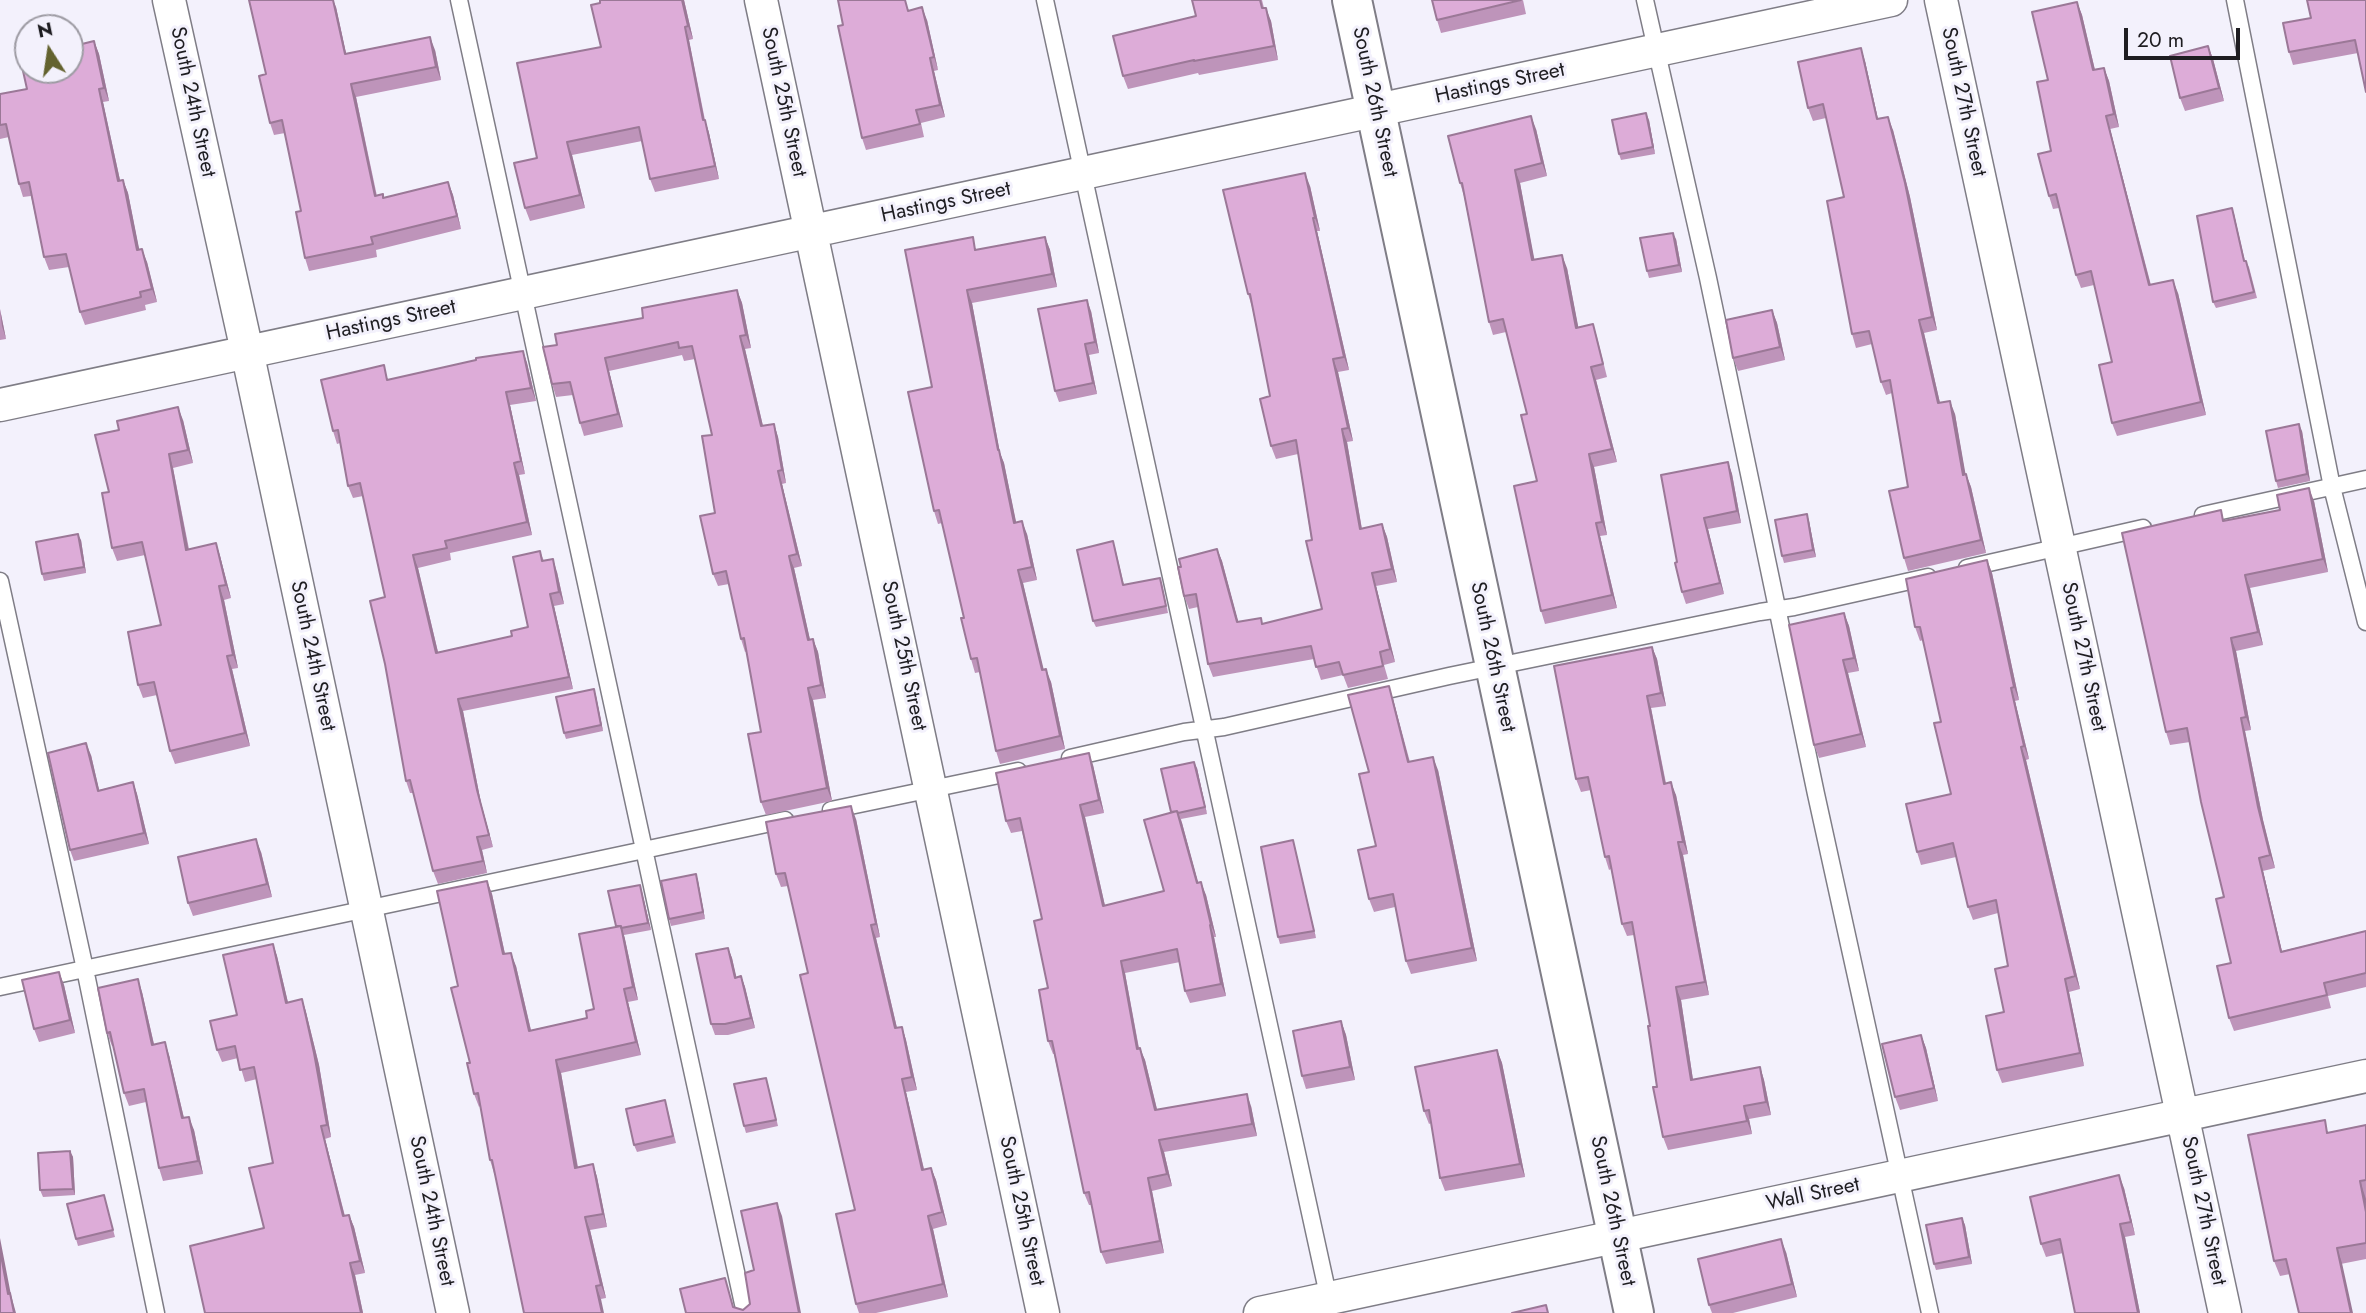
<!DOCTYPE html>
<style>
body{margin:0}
#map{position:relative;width:2366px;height:1313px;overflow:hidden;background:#f3f1fc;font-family:Jost,sans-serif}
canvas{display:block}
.north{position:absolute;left:14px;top:14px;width:70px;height:70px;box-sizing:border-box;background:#f3f1fc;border:2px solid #9e9ca4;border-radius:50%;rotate:348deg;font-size:19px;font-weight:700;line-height:28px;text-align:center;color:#1e1d21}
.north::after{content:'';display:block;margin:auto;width:24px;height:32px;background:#64632f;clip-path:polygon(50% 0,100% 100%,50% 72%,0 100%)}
.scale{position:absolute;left:2124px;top:28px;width:116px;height:32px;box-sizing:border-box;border:4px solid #1e1d21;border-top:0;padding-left:9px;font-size:21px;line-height:24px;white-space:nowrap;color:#1e1d21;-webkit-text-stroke:5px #f3f1fc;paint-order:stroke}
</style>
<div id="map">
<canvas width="2366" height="1313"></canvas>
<div class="north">N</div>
<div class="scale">20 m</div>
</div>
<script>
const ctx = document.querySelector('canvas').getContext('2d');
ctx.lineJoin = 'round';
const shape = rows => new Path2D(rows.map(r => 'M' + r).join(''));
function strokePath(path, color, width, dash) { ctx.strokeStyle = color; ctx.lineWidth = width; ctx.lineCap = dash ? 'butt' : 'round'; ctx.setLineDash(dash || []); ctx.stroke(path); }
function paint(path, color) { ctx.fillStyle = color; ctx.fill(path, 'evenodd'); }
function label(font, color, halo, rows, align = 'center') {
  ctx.font = font + ' Jost,sans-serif'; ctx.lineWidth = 6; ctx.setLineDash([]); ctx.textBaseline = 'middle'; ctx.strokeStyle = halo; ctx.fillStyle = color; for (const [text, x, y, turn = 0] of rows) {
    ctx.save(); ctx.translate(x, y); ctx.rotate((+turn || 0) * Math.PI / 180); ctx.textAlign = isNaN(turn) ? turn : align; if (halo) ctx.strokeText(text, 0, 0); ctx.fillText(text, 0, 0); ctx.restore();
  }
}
const service = shape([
 [459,0,745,1313],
 [1045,0,1330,1304],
 [1645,0,1708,278,1816,794,1930,1313],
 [2235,0,2332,487,2366,622],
 [2203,515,2366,479],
 [1967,568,2143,528],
 [0,581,85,969,156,1313],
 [1070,758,1184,732,1224,727,1449,676,1760,612,1794,607,1928,577],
 [831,810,1018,771],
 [0,987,785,820]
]);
const minor = shape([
 [169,0,247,351,453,1313],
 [761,0,1043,1313],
 [1941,0,2225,1313],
 [0,405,1891,0],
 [1260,1313,2366,1076]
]);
const tertiary = shape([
 [1352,0,1634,1313]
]);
strokePath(service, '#7f7d86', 19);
strokePath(minor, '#7f7d86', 35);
strokePath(tertiary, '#7f7d86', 42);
strokePath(service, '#fff', 16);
strokePath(minor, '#fff', 32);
strokePath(tertiary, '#fff', 38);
paint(shape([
 [600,0,684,0,693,39,689,40,705,120,709,133,719,179,655,192,650,179,642,141,572,155,585,208,530,221,525,208,537,158,601,47],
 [1192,0,1262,0,1264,8,1271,21,1278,60,1199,75,1198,73,1128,89,1123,76,1196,16],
 [1523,0,1526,14,1441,33,1437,20],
 [2366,0,2358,53,2293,65,2289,52,2311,18],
 [2077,2,2082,15,2095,70,2104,68,2109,81,2119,127,2110,129,2151,285,2178,293,2206,415,2117,436,2112,423,2112,362,2094,285,2081,288,2076,275,2059,208,2053,209,2049,196,2051,151,2048,80],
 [336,7,346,53,435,50,441,80,356,97,377,196,384,198,448,182,453,195,461,229,376,250,377,257,309,271,305,258,301,211,285,133,274,135,270,123,266,74],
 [910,10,927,20,938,70,934,71,945,117,921,123,924,137,866,150,862,138,843,25],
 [81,39,82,44,94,41,99,54,109,101,103,102,120,180,123,180,128,193,139,250,147,262,157,302,145,305,146,310,85,325,80,312,69,267,49,270,44,257,31,196,23,197,19,184,9,137,0,139,0,94,27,89],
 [2208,46,2213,59,2224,101,2185,111,2180,98],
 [1865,61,1878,119,1893,130,1910,197,1937,330,1924,333,1940,403,1955,414,1965,474,1966,474,1971,487,1986,553,1908,571,1904,558,1908,487,1892,393,1886,395,1881,382,1872,344,1856,348,1852,334,1844,197,1826,118,1813,121,1808,108],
 [1649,120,1655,154,1621,160,1619,154],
 [1536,129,1547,176,1520,183,1534,260,1567,268,1578,327,1593,324,1597,337,1607,377,1596,380,1617,462,1594,467,1607,535,1600,536,1617,608,1545,624,1541,611,1537,481,1527,414,1506,332,1493,335,1489,322,1464,196,1460,183],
 [1310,186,1320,231,1317,231,1349,370,1338,372,1353,441,1347,442,1362,529,1382,524,1387,537,1397,582,1376,586,1395,662,1384,665,1388,679,1348,688,1343,675,1321,680,1314,659,1213,677,1208,664,1198,607,1189,609,1184,596,1181,567,1217,549,1222,561,1238,622,1263,624,1322,609,1298,454,1276,459,1271,446,1270,396,1252,307,1248,294],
 [2234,214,2245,261,2249,267,2257,298,2216,308,2213,302],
 [1045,237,1050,250,1057,287,972,303,1000,453,1004,463,1016,523,1027,534,1037,580,1023,583,1043,669,1051,682,1065,749,1000,764,996,751,980,672,975,673,971,659,964,618,942,523,938,524,934,511,932,387,977,250],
 [1676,239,1682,272,1649,278,1647,271],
 [737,290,742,303,751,348,745,349,763,426,774,424,778,437,786,483,782,484,802,566,794,568,810,640,813,639,818,652,826,698,813,700,832,801,766,815,761,802,761,732,747,651,745,652,741,639,729,584,718,586,713,574,715,513,712,435,695,359,684,361,682,355,609,371,623,427,584,436,580,423,573,395,556,397,552,384,557,345],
 [0,309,6,339,0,340],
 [1772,310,1777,323,1785,360,1738,371,1733,358],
 [1091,311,1099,353,1089,355,1097,394,1059,402,1055,391],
 [523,351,527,363,536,401,510,405,525,474,519,475,532,535,450,553,451,560,418,568,438,652,512,636,528,627,540,551,544,561,557,572,564,604,554,606,573,689,463,711,481,803,493,847,482,850,487,873,438,884,433,871,413,793,410,793,406,781,385,597,363,496,353,498,348,486,340,443,337,444,333,431,389,380],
 [183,420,193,463,173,468,189,549,216,543,220,556,231,598,224,600,238,668,232,669,250,746,175,764,170,751,157,695,143,698,138,685,161,625,145,555,117,561,112,548,109,492],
 [2302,431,2310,481,2278,488,2276,481],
 [1728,462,1732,474,1741,523,1708,529,1724,594,1686,604,1682,592,1677,562],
 [2314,501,2328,572,2250,588,2263,645,2236,651,2251,730,2245,731,2263,820,2275,868,2263,871,2282,951,2366,931,2366,987,2328,996,2331,1008,2234,1031,2229,1018,2231,963,2224,897,2190,742,2170,745,2166,732,2221,510,2224,521,2280,510],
 [1809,521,1816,557,1784,563,1782,556],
 [81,540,86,573,44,581,42,574],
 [1115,547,1124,585,1162,584,1168,613,1096,627,1093,621],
 [1987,560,1992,573,2019,700,2015,701,2029,759,2026,760,2080,989,2069,992,2084,1066,2002,1083,1997,1070,2004,1012,2008,966,1998,913,1973,920,1968,907,1956,857,1921,865,1917,852,1951,794,1941,722,1923,640,1920,641,1915,627],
 [1844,613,1849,626,1859,671,1848,673,1866,747,1819,758,1814,745],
 [1652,647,1657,659,1666,706,1651,708,1666,783,1676,795,1688,854,1683,855,1709,995,1681,1000,1693,1080,1760,1067,1764,1080,1771,1115,1749,1119,1752,1134,1668,1150,1663,1137,1650,1026,1634,935,1627,936,1622,924,1611,869,1609,870,1605,857,1591,790,1581,792,1576,779],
 [594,689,596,696,603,731,566,739,564,733],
 [1393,699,1410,762,1438,770,1477,961,1411,974,1406,961,1395,907,1374,912,1369,899,1376,846,1369,772],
 [91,755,99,790,133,782,137,794,149,844,74,861,70,850],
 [1093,765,1104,813,1085,817,1105,906,1164,891,1171,812,1197,768,1207,814,1181,819,1198,883,1206,895,1216,937,1214,937,1226,996,1190,1003,1185,991,1180,962,1125,973,1139,1048,1145,1060,1157,1109,1251,1106,1257,1136,1164,1152,1172,1186,1152,1191,1164,1253,1106,1264,1101,1252,1092,1205,1089,1205,1084,1193,1054,1054,1053,1054,1048,1041,1048,988,1042,919,1022,831,1011,833,1006,821],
 [856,819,880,937,876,938,897,1028,902,1027,906,1040,917,1090,906,1092,924,1169,931,1168,936,1180,947,1225,933,1229,948,1297,876,1313,859,1313,856,1304,855,1210,808,973,788,886,781,887,776,874],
 [1293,840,1316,938,1280,944,1278,937],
 [261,852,272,897,193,916,188,903],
 [696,874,698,881,705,919,671,926,669,919],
 [487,881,492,894,505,954,516,966,531,1030,587,1018,594,1009,616,926,642,892,651,930,624,935,638,1000,628,1002,641,1055,561,1073,578,1167,593,1164,597,1177,607,1227,590,1230,606,1298,601,1299,494,1173,490,1160,480,1106,479,1107,474,1094,458,986],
 [273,944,277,956,288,1003,302,999,306,1012,319,1065,331,1137,325,1139,345,1216,349,1215,354,1227,365,1273,355,1275,363,1313,205,1313,264,1228,273,1163,257,1079,245,1082,238,1058,222,1062,217,1050,237,1015],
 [728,948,732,958,736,977,741,976,745,987,755,1028,728,1035,715,1035,711,1024],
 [59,972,64,985,75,1033,39,1042,34,1029],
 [142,992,154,1044,169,1055,184,1118,194,1130,203,1174,163,1181,159,1168,146,1102,129,1106,124,1093,113,1046,112,1046,107,1033],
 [1341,1021,1346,1035,1355,1080,1306,1089,1302,1076],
 [1921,1035,1926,1048,1938,1101,1900,1110,1895,1097],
 [1497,1050,1502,1063,1525,1177,1445,1191,1440,1178,1431,1123,1429,1124,1424,1111],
 [768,1084,778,1126,746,1133,744,1126],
 [667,1107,676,1143,637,1152,634,1145],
 [2366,1125,2366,1259,2280,1276,2274,1261,2329,1133],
 [70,1151,73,1157,75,1195,43,1197,40,1190],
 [2124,1188,2135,1235,2125,1237,2140,1313,2075,1313,2063,1253,2046,1257,2041,1244],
 [104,1195,115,1237,78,1246,76,1239],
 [1962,1218,1965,1225,1972,1264,1936,1270,1934,1264],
 [1786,1252,1797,1297,1733,1313,1712,1313,1709,1305]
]), '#be94ba');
paint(shape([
 [333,0,336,7,349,67,345,54],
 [682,0,684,0,693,39,688,26],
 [2077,2,2082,15,2098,83,2093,70],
 [922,7,927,20,938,70,934,57],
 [1266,8,1271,21,1278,60,1274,46],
 [685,27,689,40,707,133,703,120],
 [430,37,435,50,441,80,436,67],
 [94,41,99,54,109,101,104,88],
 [2208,46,2213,59,2224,101,2219,88],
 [1861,48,1865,61,1881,133,1877,119],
 [930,58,934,71,945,117,940,105],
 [2104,68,2109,81,2119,127,2114,114],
 [351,84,356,97,379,209,375,196],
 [99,89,103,102,123,194,118,181],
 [1646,113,1649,120,1655,154,1653,147],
 [1531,116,1536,129,1547,176,1542,163],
 [2106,116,2110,129,2154,298,2149,285],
 [1888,117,1893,130,1910,197,1937,330,1932,317],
 [705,120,709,133,719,179,715,166],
 [567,142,572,155,585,208,580,195],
 [1515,170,1520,183,1537,273,1532,260],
 [1305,173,1310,186,1320,231,1315,218],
 [123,180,128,193,142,263,137,250],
 [448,182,453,195,461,229,457,216],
 [2232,208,2234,214,2246,268,2244,261],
 [1313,218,1317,231,1349,370,1344,357],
 [1673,233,1676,239,1682,272,1679,265],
 [1045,237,1050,250,1057,287,1052,274],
 [142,249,147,262,157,302,152,289],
 [1562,255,1567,268,1581,341,1576,328],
 [2173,280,2178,293,2206,415,2201,402],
 [737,290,742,303,751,348,746,335],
 [967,290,972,303,1000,453,1004,463,1019,536,1014,523,998,450],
 [1087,300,1091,311,1099,353,1095,342],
 [0,309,6,339,2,326],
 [1772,310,1777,323,1785,360,1780,347],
 [1919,320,1924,333,1943,416,1938,403],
 [740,336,745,349,766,439,761,426],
 [1085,344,1089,355,1097,394,1093,383],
 [523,351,527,363,536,401,531,388],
 [605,358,609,371,623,427,618,414],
 [1333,359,1338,372,1353,441,1348,428],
 [1591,367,1596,380,1617,462,1612,449],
 [506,392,510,405,525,474,521,461],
 [1950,401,1955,414,1968,488,1963,475],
 [178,407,183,420,193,463,188,450],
 [774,424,778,437,786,483,782,470],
 [2299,424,2302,431,2310,481,2307,474],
 [1342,429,1347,442,1364,542,1360,529],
 [169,454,173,468,191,563,186,550],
 [1589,454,1594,467,1607,535,1602,522],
 [1728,462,1732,474,1741,523,1737,511],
 [514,463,519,475,532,535,527,522],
 [778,471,782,484,802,566,797,554],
 [1966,474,1971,487,1986,553,1981,540],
 [2309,488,2314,501,2328,572,2323,559],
 [1807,514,1809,521,1816,557,1813,550],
 [1704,518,1708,529,1724,594,1720,583],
 [1022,521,1027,534,1037,580,1032,567],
 [1596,523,1600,536,1617,608,1612,595],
 [1382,524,1387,537,1397,582,1392,569],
 [78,534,81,540,86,573,84,567],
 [216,543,220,556,231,598,226,585],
 [1217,549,1222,561,1242,635,1237,622],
 [413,555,418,568,441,665,436,653],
 [789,556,794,568,813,653,808,640],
 [553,559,557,572,564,604,559,592],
 [1987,560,1992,573,2019,700,2014,687],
 [1018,570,1023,583,1047,683,1042,670],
 [1372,573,1376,586,1395,662,1390,649],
 [2245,575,2250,588,2263,645,2258,632],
 [219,586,224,600,238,668,233,655],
 [550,594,554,606,573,689,569,677],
 [1844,613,1849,626,1859,671,1854,658],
 [2231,638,2236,651,2251,730,2246,717],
 [813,639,818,652,826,698,821,685],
 [1652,647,1657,659,1666,706,1661,693],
 [227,656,232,669,250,746,245,733],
 [1843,660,1848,673,1866,747,1861,734],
 [1046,669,1051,682,1065,749,1060,736],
 [1389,686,1393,699,1413,776,1408,762],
 [808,688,813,700,832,801,827,788],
 [2011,688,2015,701,2029,759,2024,746],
 [594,689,596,696,603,731,601,725],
 [1647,696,1651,708,1668,796,1664,784],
 [458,699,463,711,481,803,493,847,489,835,477,790],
 [2241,718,2245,731,2263,820,2275,868,2270,855,2258,807],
 [86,743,91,755,102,802,98,791],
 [2021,747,2026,760,2080,989,2075,976],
 [1089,753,1093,765,1104,813,1099,800],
 [1433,757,1438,770,1477,961,1472,948],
 [1194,762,1197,768,1207,814,1205,807],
 [133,782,137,794,149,844,144,833],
 [1671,782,1676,795,1688,854,1683,842],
 [1080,805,1085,817,1108,919,1103,906],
 [851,806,856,819,880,937,876,924],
 [1177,811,1182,823,1202,896,1197,883],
 [477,837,482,850,487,873,483,861],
 [256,839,261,852,272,897,267,884],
 [1293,840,1295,847,1316,938,1314,931],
 [1678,842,1683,855,1709,995,1705,982],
 [2259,858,2263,871,2285,965,2281,952],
 [696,874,698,881,705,919,703,912],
 [487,881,492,894,508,968,503,954],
 [1201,882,1206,895,1216,937,1211,925],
 [640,885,642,892,651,930,648,923],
 [871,925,876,938,900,1041,895,1028],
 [1210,925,1214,937,1226,996,1221,984],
 [621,926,625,939,638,1000,633,987],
 [273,944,277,956,291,1015,286,1003],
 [728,948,732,958,739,988,735,978],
 [511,953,516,966,534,1044,529,1031],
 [1121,961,1125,973,1141,1061,1137,1049],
 [59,972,64,985,75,1033,70,1020],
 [741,976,745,987,755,1028,751,1018],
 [138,979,142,992,157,1058,152,1045],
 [2065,979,2069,992,2084,1066,2080,1053],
 [1676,987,1681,1000,1695,1093,1691,1080],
 [624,989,628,1002,641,1055,636,1042],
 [302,999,306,1012,319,1065,331,1137,327,1125],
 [1341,1021,1346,1035,1355,1080,1350,1067],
 [902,1027,906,1040,917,1090,912,1077],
 [1921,1035,1926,1048,1938,1101,1934,1088],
 [165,1042,169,1055,187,1131,182,1118],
 [1140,1048,1145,1060,1160,1122,1155,1110],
 [1497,1050,1502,1063,1525,1177,1520,1164],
 [556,1060,561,1073,580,1181,575,1168],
 [1760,1067,1764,1080,1771,1115,1766,1102],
 [902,1079,906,1092,927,1183,922,1170],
 [1247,1094,1251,1106,1257,1136,1252,1124],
 [1744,1106,1749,1119,1752,1134,1747,1121],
 [189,1117,194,1130,203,1174,198,1161],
 [321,1126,325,1139,348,1229,343,1216],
 [1159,1140,1164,1152,1172,1186,1167,1174],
 [70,1151,73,1157,75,1195,73,1189],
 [593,1164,597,1177,607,1227,603,1214],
 [931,1168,936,1180,947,1225,942,1212],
 [2119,1175,2124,1188,2135,1235,2131,1222],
 [1148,1178,1152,1191,1164,1253,1160,1241],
 [2360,1181,2366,1199,2366,1212],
 [777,1203,782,1216,801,1313,799,1313],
 [349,1215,354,1227,365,1273,360,1261],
 [928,1216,933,1229,948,1297,943,1284],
 [585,1217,590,1230,606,1298,601,1285],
 [1962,1218,1965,1225,1972,1264,1969,1257],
 [2120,1224,2125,1237,2140,1313,2138,1313],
 [0,1238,11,1295,16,1313,14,1313,8,1294,0,1250],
 [1781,1239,1786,1252,1797,1297,1792,1284],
 [2337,1248,2342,1263,2353,1313,2351,1313],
 [350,1263,355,1275,363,1313,361,1313],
 [596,1286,601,1299,604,1313,602,1313]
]), '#9b7897');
const building = shape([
 [249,0,333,0,345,54,430,37,436,67,351,84,375,196,383,194,383,198,448,182,457,216,371,237,373,244,305,258,296,212,301,211,282,120,270,123,259,76,266,74,249,0],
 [600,0,682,0,688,26,685,27,703,120,705,120,715,166,650,179,639,127,567,142,580,195,525,208,514,163,537,158,517,63,601,47,591,5,600,3,600,0],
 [838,0,905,0,908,11,922,7,934,57,930,58,940,105,916,110,920,124,862,138,838,26,843,25,838,0],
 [1192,0,1260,0,1262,8,1266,8,1274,46,1194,61,1194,60,1123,76,1113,36,1196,16,1192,0],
 [1432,0,1521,0,1437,20,1432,0],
 [2307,0,2366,0,2366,92,2355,40,2289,52,2283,23,2311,18,2307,0],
 [2077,2,2093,70,2104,68,2114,114,2106,116,2149,285,2173,280,2201,402,2112,423,2099,365,2112,362,2091,271,2076,275,2056,194,2049,196,2038,154,2051,151,2037,82,2048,80,2032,12,2077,2],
 [81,39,82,44,94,41,104,88,99,89,118,181,123,180,137,250,142,249,152,289,140,292,141,297,80,312,66,254,44,257,29,182,19,184,6,124,0,125,0,94,27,89,19,53,28,51,28,70,70,70,70,41,81,39],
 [2208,46,2219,88,2180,98,2170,56,2208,46],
 [1861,48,1877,119,1888,117,1905,183,1932,317,1919,320,1938,403,1950,401,1963,475,1966,474,1981,540,1904,558,1889,491,1908,487,1890,380,1881,382,1869,331,1852,334,1827,201,1844,197,1823,104,1808,108,1798,62,1861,48],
 [1646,113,1653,147,1619,154,1612,120,1646,113],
 [1531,116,1542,163,1515,170,1532,260,1562,255,1576,328,1593,324,1603,364,1591,367,1612,449,1589,454,1602,522,1596,523,1612,595,1541,611,1514,486,1537,481,1521,415,1527,414,1503,319,1489,322,1462,183,1460,183,1448,136,1531,116],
 [1305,173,1315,218,1313,218,1344,357,1333,359,1348,428,1342,429,1360,529,1382,524,1392,569,1372,573,1390,649,1380,652,1383,666,1343,675,1339,662,1316,667,1311,646,1208,664,1196,594,1184,596,1178,567,1181,567,1179,559,1217,549,1237,622,1261,618,1262,624,1322,609,1306,541,1312,540,1296,440,1271,446,1260,399,1270,396,1250,294,1248,294,1223,190,1305,173],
 [2232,208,2244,261,2246,261,2254,292,2213,302,2197,216,2232,208],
 [1673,233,1679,265,1647,271,1640,238,1673,233],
 [973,237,975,250,1045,237,1052,274,967,290,998,450,999,450,1014,523,1022,521,1032,567,1018,570,1042,670,1046,669,1060,736,996,751,977,658,971,659,961,618,964,618,939,510,934,511,908,392,932,387,905,250,973,237],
 [737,290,746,335,740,336,761,426,774,424,782,470,778,471,797,554,789,556,808,640,813,639,821,685,808,688,827,788,761,802,748,734,761,732,744,638,741,639,726,571,713,574,700,516,715,513,702,436,712,435,692,346,679,348,678,342,605,358,618,414,580,423,570,382,552,384,543,347,557,345,555,334,643,318,642,308,737,290],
 [1087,300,1095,342,1085,344,1093,383,1055,391,1038,309,1087,300],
 [1772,310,1780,347,1733,358,1726,320,1772,310],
 [523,351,531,388,506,392,521,461,514,463,527,522,445,541,447,548,413,555,436,653,512,636,511,631,528,627,513,557,540,551,542,561,553,559,559,592,550,594,569,677,458,699,477,790,489,835,477,837,483,861,433,871,410,780,406,781,385,664,370,601,385,597,360,483,348,486,338,430,333,431,321,380,384,365,387,380,476,360,476,358,523,351],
 [178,407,188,450,169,454,186,550,216,543,226,585,219,586,233,655,227,656,245,733,170,751,154,682,138,685,128,632,161,625,142,542,112,548,102,493,109,492,95,435,119,430,117,421,178,407],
 [2299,424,2307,474,2276,481,2266,431,2299,424],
 [1728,462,1737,511,1704,518,1720,583,1682,592,1675,563,1677,562,1661,475,1728,462],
 [2309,488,2323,559,2245,575,2258,632,2231,638,2246,717,2241,718,2258,807,2270,855,2259,858,2281,952,2366,931,2366,973,2324,983,2327,995,2229,1018,2217,966,2231,963,2216,899,2224,897,2201,802,2187,728,2166,732,2122,533,2221,510,2223,521,2280,510,2277,495,2309,488],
 [1807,514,1813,550,1782,556,1775,520,1807,514],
 [78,534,84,567,42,574,36,542,78,534],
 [1113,541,1123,585,1160,578,1166,606,1093,621,1077,550,1113,541],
 [1987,560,2014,687,2011,688,2024,746,2021,747,2075,976,2065,979,2080,1053,1997,1070,1986,1016,2004,1012,1995,969,2008,966,1996,900,1968,907,1953,843,1917,852,1906,804,1951,794,1934,723,1941,722,1920,627,1915,627,1906,579,1987,560],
 [1844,613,1854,658,1843,660,1861,734,1814,745,1789,625,1844,613],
 [1652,647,1661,693,1647,696,1664,784,1671,782,1683,842,1678,842,1705,982,1676,987,1691,1080,1760,1067,1766,1102,1744,1106,1747,1121,1663,1137,1653,1087,1657,1087,1648,1026,1650,1026,1632,922,1622,924,1609,856,1605,857,1588,777,1576,779,1554,666,1652,647],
 [1389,686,1408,762,1433,757,1472,948,1406,961,1393,894,1369,899,1358,850,1376,846,1359,774,1369,772,1348,695,1389,686],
 [594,689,601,725,564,733,556,697,594,689],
 [86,743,98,791,133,782,144,833,70,850,48,753,86,743],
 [1089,753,1099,800,1080,805,1103,906,1164,891,1144,820,1177,811,1197,883,1201,882,1211,925,1210,925,1221,984,1185,991,1177,949,1121,961,1137,1049,1140,1048,1155,1110,1247,1094,1252,1124,1159,1140,1167,1174,1148,1178,1160,1241,1101,1252,1089,1192,1084,1193,1052,1041,1048,1041,1039,990,1048,988,1034,921,1042,919,1020,818,1006,821,996,773,1089,753],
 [1194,762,1205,807,1178,813,1177,811,1171,812,1161,769,1194,762],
 [851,806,876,924,871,925,895,1028,902,1027,912,1077,902,1079,922,1170,931,1168,942,1212,928,1216,943,1284,856,1304,836,1214,855,1210,800,975,808,973,785,873,776,874,766,822,851,806],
 [256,839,267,884,188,903,178,857,256,839],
 [1293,840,1314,931,1278,937,1261,847,1293,840],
 [696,874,703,912,669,919,661,881,696,874],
 [487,881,503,954,511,953,529,1031,587,1018,586,1011,594,1009,579,934,621,926,633,987,624,989,636,1042,556,1060,575,1168,593,1164,603,1214,585,1217,601,1285,596,1286,602,1313,524,1313,492,1160,490,1160,478,1093,474,1094,467,1063,470,1063,451,988,458,986,437,891,487,881],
 [640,885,648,923,621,928,621,926,616,926,608,891,640,885],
 [273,944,286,1003,302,999,314,1053,327,1125,321,1126,343,1216,349,1215,360,1261,350,1263,361,1313,205,1313,190,1246,264,1228,249,1168,273,1163,254,1067,240,1070,235,1046,217,1050,210,1021,237,1015,223,955,273,944],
 [728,948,735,978,741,976,751,1018,725,1024,711,1024,696,954,728,948],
 [59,972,70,1020,34,1029,22,980,59,972],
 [138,979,152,1045,165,1042,182,1118,189,1117,198,1161,159,1168,144,1089,124,1093,110,1032,107,1033,98,988,138,979],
 [1341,1021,1350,1067,1302,1076,1293,1031,1341,1021],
 [1921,1035,1934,1088,1895,1097,1882,1044,1921,1035],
 [1497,1050,1520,1164,1440,1178,1429,1110,1424,1111,1415,1067,1497,1050],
 [766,1078,776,1120,744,1126,734,1084,766,1078],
 [665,1100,673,1136,634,1145,626,1109,665,1100],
 [2325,1120,2327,1133,2366,1125,2366,1180,2360,1181,2366,1212,2366,1243,2337,1248,2351,1313,2299,1313,2286,1259,2274,1261,2248,1135,2325,1120],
 [70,1151,73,1189,40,1190,38,1153,70,1151],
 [2119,1175,2131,1222,2120,1224,2138,1313,2075,1313,2060,1239,2041,1244,2030,1197,2119,1175],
 [104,1195,113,1230,76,1239,67,1204,104,1195],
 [777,1203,799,1313,686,1313,680,1289,725,1278,733,1307,743,1310,750,1304,745,1273,754,1270,741,1211,777,1203],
 [1962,1218,1969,1257,1934,1264,1926,1225,1962,1218],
 [1781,1239,1792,1284,1709,1305,1698,1259,1781,1239],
 [0,1250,8,1294,10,1293,14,1313,0,1313,0,1250],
 [1546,1305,1548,1313,1512,1313,1546,1305]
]);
paint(building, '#ddacd8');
strokePath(building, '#9b7897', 2);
label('21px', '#1e1d21', '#f3f1fc', [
 ["Hastings Street",1500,84,-12],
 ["South 24th Street",192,102,78],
 ["South 25th Street",783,102,78],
 ["South 26th Street",1374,102,78],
 ["South 27th Street",1963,102,78],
 ["Hastings Street",946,203,-12],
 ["Hastings Street",391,321,-12],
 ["South 24th Street",312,656,78],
 ["South 25th Street",903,656,78],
 ["South 26th Street",1492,657,78],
 ["South 27th Street",2083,657,78],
 ["Wall Street",1813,1195,-12],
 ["South 24th Street",431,1211,78],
 ["South 25th Street",1021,1211,78],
 ["South 26th Street",1612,1211,78],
 ["South 27th Street",2203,1211,78]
]);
</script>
